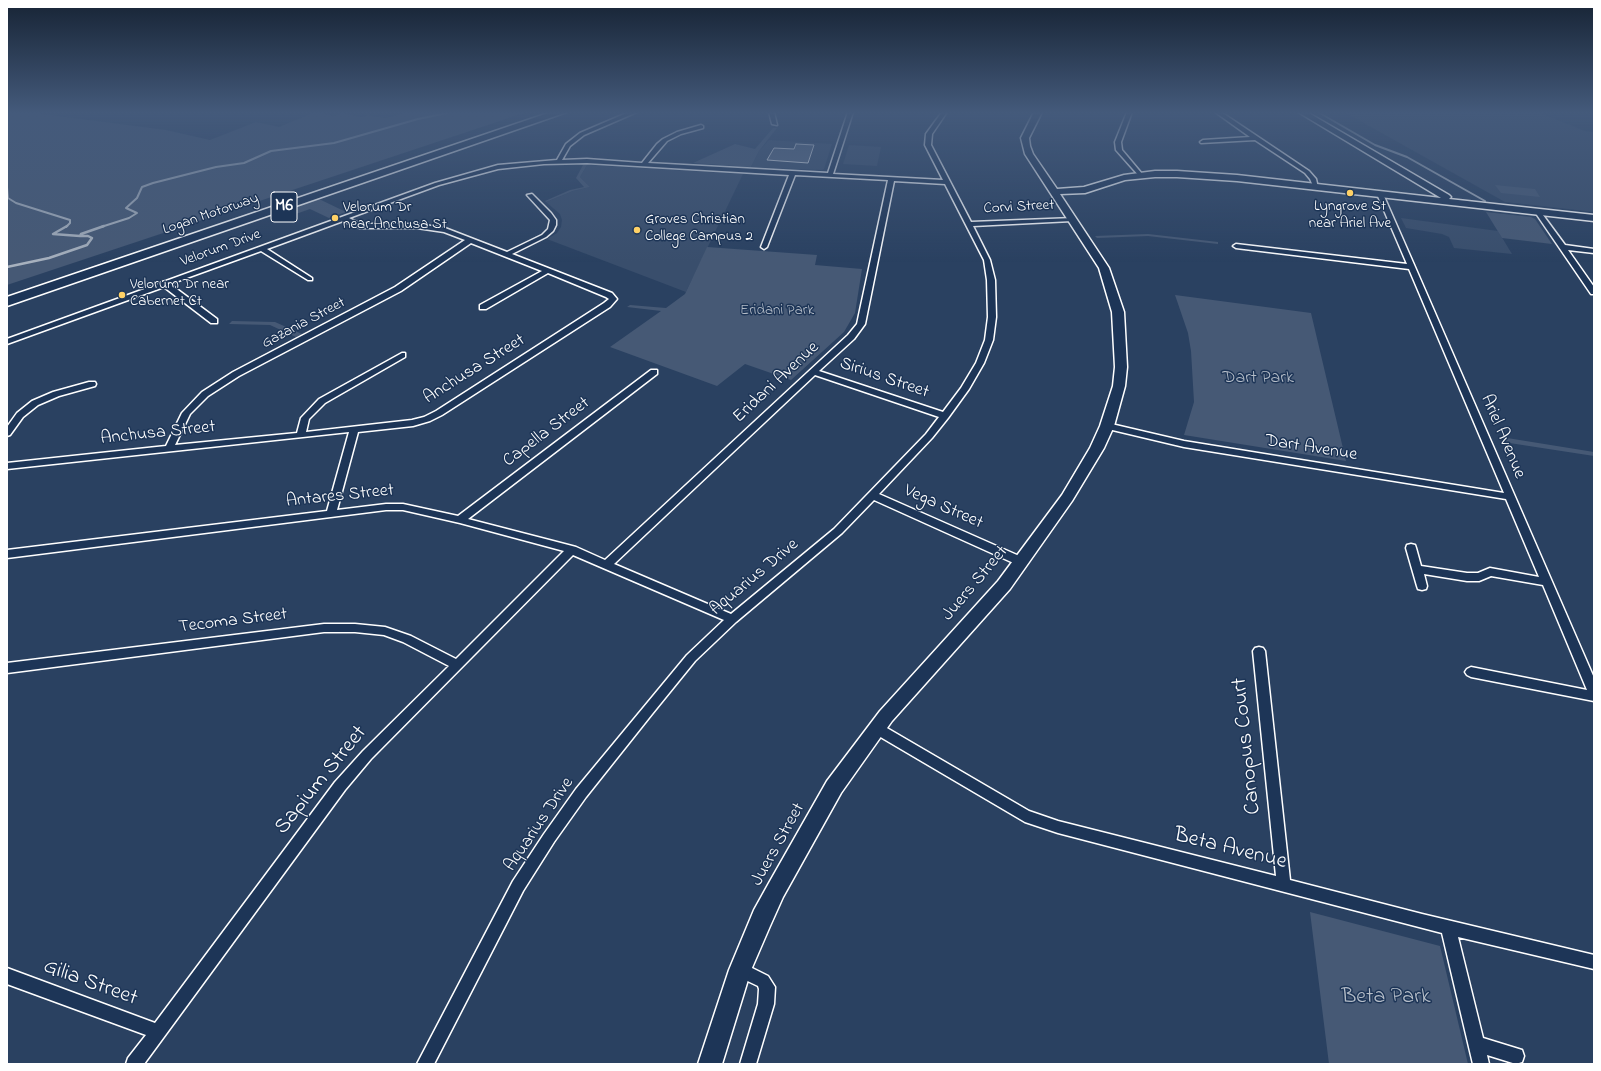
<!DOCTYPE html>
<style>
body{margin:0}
#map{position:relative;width:1601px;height:1071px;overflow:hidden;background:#2a4161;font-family:"Indie Flower",sans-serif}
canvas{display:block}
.frame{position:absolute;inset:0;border:8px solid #fff;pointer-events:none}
</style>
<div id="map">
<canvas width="1601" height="1071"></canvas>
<div class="frame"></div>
</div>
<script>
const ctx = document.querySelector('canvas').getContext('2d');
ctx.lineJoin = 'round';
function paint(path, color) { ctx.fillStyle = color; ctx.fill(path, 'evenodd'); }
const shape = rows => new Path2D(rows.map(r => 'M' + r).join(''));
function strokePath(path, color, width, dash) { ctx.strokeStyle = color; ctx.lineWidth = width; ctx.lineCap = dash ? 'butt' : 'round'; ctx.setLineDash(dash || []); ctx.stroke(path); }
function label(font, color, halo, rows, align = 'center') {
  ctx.font = font + ' "Indie Flower",sans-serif'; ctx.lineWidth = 3; ctx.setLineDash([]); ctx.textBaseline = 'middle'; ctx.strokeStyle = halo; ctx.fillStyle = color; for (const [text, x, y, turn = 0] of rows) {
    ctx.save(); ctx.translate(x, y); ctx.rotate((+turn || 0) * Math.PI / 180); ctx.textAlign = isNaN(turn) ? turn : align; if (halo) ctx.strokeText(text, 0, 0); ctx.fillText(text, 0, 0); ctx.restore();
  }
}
paint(shape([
 [1344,112,1538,112,1585,131,1594,132,1594,212,1505,202],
 [769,140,832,144,824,169,822,170,751,167,759,151],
 [849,145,881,147,877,166,843,164],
 [587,165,743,174,686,292,547,239,557,233,561,227,562,220,560,214,546,202,573,191,590,187,580,177],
 [1401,218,1498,231,1512,254,1454,248,1449,237,1442,234,1406,228]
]), '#394e6c');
paint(shape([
 [7,112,28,112,166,130,210,140,256,122,279,127,315,112,335,116,342,113,362,117,368,115,385,118,408,112,527,112,7,285],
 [773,128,777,128,759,151,751,167,693,163,735,144,755,149],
 [583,165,587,165,580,177,590,187,573,191,546,202,545,201,570,190,584,187,576,178],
 [1495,185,1535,189,1540,197,1501,193],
 [319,199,346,212,329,218,310,209,290,216,282,211],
 [1486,212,1531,217,1535,219,1552,244,1502,238],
 [1148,234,1218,242,1218,244,1148,236,1097,238,1095,236],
 [707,247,817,255,815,265,862,269,855,313,844,332,791,380,745,364,717,386,610,347,661,311,627,307,630,305,666,308,685,294],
 [1175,295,1311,313,1346,461,1184,435,1194,402,1191,351,1188,333],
 [232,321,275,322,302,334,296,337,270,325,229,324],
 [1501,437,1594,452,1594,456,1503,442],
 [1310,912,1440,946,1468,1064,1329,1064]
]), '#465975');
strokePath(shape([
 [1318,112,1375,145,1407,157,1485,201],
 [7,187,8,198,16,203,70,220,70,223,66,227],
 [101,227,129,218,137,213,126,208,137,198,142,187,153,183,216,167,244,163,271,151,334,143,418,119,452,112]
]), '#a7b1be', 2);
strokePath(shape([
 [67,226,53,234,80,236],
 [7,267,49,258,87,245,92,238,88,236,80,236,81,234,104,226]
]), '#a7b1be', 2.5);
const building = shape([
 [796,144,814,145,808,163,767,160,774,148,794,149,796,144]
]);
paint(building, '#5b6c86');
strokePath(building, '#fff', 1);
const street = shape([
 [629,112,637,112,584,135,570,146,562,160,587,159,642,163,657,144,663,139,677,132,701,125,703,126,703,128,681,134,667,141,648,163,828,173,848,112,853,112,833,174,943,180,925,145,926,134,942,112,947,112,932,134,931,145,971,222,1074,218,1074,220,1072,221,973,226,990,260,995,280,996,317,993,340,984,363,969,389,948,418,932,438,879,494,1026,559,1027,562,1026,565,1018,565,874,500,842,533,736,622,695,661,652,714,586,797,554,842,523,891,434,1064,417,1064,513,881,544,834,576,789,687,655,724,620,573,555,371,759,345,790,144,1064,126,1064,128,1058,146,1035,7,984,7,968,155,1023,335,782,363,751,449,666,403,642,384,635,355,632,324,632,7,673,7,663,324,624,355,624,385,627,411,636,456,659,564,551,460,523,403,510,386,510,7,558,7,550,327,511,349,432,7,469,7,463,166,446,182,413,202,392,233,372,395,287,465,240,444,232,417,228,360,228,343,221,267,249,312,278,312,280,308,280,261,251,170,284,217,319,217,323,211,323,164,287,7,344,7,339,161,283,162,282,166,281,435,183,498,165,557,160,566,144,580,133,629,112],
 [587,163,789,175,761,247,764,249,767,247,795,175,888,180,857,324,848,335,605,560,576,547,553,541,468,519,657,374,657,370,651,370,458,516,403,504,386,504,337,510,358,432,413,426,430,421,442,415,610,307,617,299,612,293,512,254,546,237,553,231,556,225,556,220,551,213,532,194,527,195,550,220,548,229,542,235,507,252,445,228,417,224,361,224,349,218,439,185,498,169,544,164,587,163],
 [894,181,945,184,984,260,987,280,988,317,985,340,976,363,961,388,943,412,819,371,854,339,865,324,894,181],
 [471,243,542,271,480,305,480,309,486,309,548,273,606,297,609,299,604,303,436,411,424,417,412,420,306,432,309,419,325,403,405,357,405,353,402,353,319,399,301,418,297,433,175,445,190,414,208,396,239,376,401,291,471,243],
 [815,375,939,417,926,434,834,529,731,614,614,564,815,375],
 [769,112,774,112,777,125,772,124,769,112],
 [1127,112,1132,112,1121,142,1122,150,1143,175,1140,177,1116,150,1115,142,1127,112],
 [1215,112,1221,112,1309,171,1316,179,1318,188,1314,188,1310,179,1305,173,1255,140,1201,143,1200,142,1203,140,1250,137,1215,112],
 [1380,192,1383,194,1415,267,1594,678,1594,701,1471,677,1467,675,1465,672,1467,669,1471,667,1587,690,1543,585,1491,576,1479,581,1467,581,1424,574,1427,586,1426,589,1422,590,1418,589,1417,586,1406,548,1407,545,1411,544,1415,545,1416,548,1421,566,1467,573,1478,573,1490,568,1539,577,1506,499,1184,447,1104,428,1103,426,1107,423,1184,441,1504,493,1409,269,1236,248,1233,246,1236,244,1407,264,1377,194,1380,192],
 [1536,211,1540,211,1565,245,1594,249,1594,253,1568,250,1594,287,1594,294,1591,294,1535,212,1536,211],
 [89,382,95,382,96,384,95,386,59,396,38,405,23,417,10,435,7,436,7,427,17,413,32,401,53,392,89,382],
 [1259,647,1263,648,1265,651,1290,880,1422,914,1594,955,1594,969,1458,937,1483,1038,1522,1050,1524,1056,1522,1062,1516,1064,1487,1055,1489,1064,1473,1064,1442,933,1058,833,1025,822,872,732,870,728,872,724,876,723,880,724,1029,811,1058,821,1276,876,1253,651,1255,648,1259,647],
 [740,962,768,976,775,987,774,1004,756,1064,740,1064,758,1004,759,989,758,986,735,975,732,970,735,965,740,962]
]);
const secondary = shape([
 [1034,112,1042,112,1029,138,1030,146,1033,154,1057,189,1084,187,1124,175,1155,171,1177,171,1237,175,1441,198,1298,112,1307,112,1449,195,1451,197,1449,199,1594,215,1594,221,1237,181,1177,177,1155,177,1125,180,1085,193,1060,194,1109,268,1124,312,1127,367,1125,386,1114,426,1104,448,1072,501,1010,589,892,721,841,793,783,897,770,926,751,970,722,1064,698,1064,729,970,754,910,769,883,827,781,880,711,998,581,1062,495,1090,448,1100,426,1113,386,1115,367,1112,312,1099,268,1025,154,1021,138,1034,112]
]);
const highway = shape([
 [551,112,567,112,7,306,7,297,551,112]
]);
strokePath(street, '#fff', 3);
strokePath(secondary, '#fff', 3);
strokePath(highway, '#fff', 3);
paint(street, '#1d3557');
paint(secondary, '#1d3557');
paint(highway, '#1d3557');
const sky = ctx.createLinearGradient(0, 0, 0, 262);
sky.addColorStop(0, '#172435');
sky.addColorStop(0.43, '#445a7b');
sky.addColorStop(1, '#445a7b00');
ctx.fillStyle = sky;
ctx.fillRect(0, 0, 1601, 262);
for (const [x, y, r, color] of [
 [1350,193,4,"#ffd166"],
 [335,218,4,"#ffd166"],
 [637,230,4,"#ffd166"],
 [122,295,4,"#ffd166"]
]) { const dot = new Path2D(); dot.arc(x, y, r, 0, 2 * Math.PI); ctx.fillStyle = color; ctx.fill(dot); strokePath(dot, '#1d3557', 1.5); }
label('15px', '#fff', '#1d3557', [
 ["Corvi Street",1019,208,-3],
 ["Logan Motorway",211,215,-19],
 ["Velorum Drive",221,249,-20],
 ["Gazania Street",304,324,-28]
]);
label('15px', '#fff', '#1d3557', [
 ["Lyngrove St",1350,208,"center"],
 ["near Ariel Ave",1350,225,"center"],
 ["Velorum Dr",343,209],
 ["near Anchusa St",343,226],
 ["Groves Christian",645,221],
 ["College Campus 2",645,238],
 ["Velorum Dr near",130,286],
 ["Cabernet Ct",130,303]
], 'left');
label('15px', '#b5bdc8', '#1d3557', [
 ["Eridani Park",777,312]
]);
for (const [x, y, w] of [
 [284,207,26]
]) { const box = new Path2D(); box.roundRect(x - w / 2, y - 15, w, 30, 3); ctx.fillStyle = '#1d3557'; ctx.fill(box); strokePath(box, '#fff', 1); }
label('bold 17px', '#fff', null, [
 ["M6",284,207]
]);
label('18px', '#fff', '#1d3557', [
 ["Anchusa Street",475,370,-32],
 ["Sirius Street",884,379,19],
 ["Eridani Avenue",777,383,-43],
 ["Capella Street",547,433,-37],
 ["Anchusa Street",158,434,-6],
 ["Ariel Avenue",1502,437,67],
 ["Dart Avenue",1311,449,9],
 ["Antares Street",340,497,-6],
 ["Vega Street",943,508,24],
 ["Aquarius Drive",755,578,-40],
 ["Juers Street",976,584,-50],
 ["Tecoma Street",233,622,-7],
 ["Aquarius Drive",540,825,-56],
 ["Juers Street",779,845,-61]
]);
label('18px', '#b5bdc8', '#1d3557', [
 ["Dart Park",1258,379]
]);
label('22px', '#fff', '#1d3557', [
 ["Canopus Court",1248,746,-96],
 ["Sapium Street",322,781,-51],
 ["Beta Avenue",1230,850,14],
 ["Gilia Street",90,984,20]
]);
label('22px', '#b5bdc8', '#1d3557', [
 ["Beta Park",1386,998]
]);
</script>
